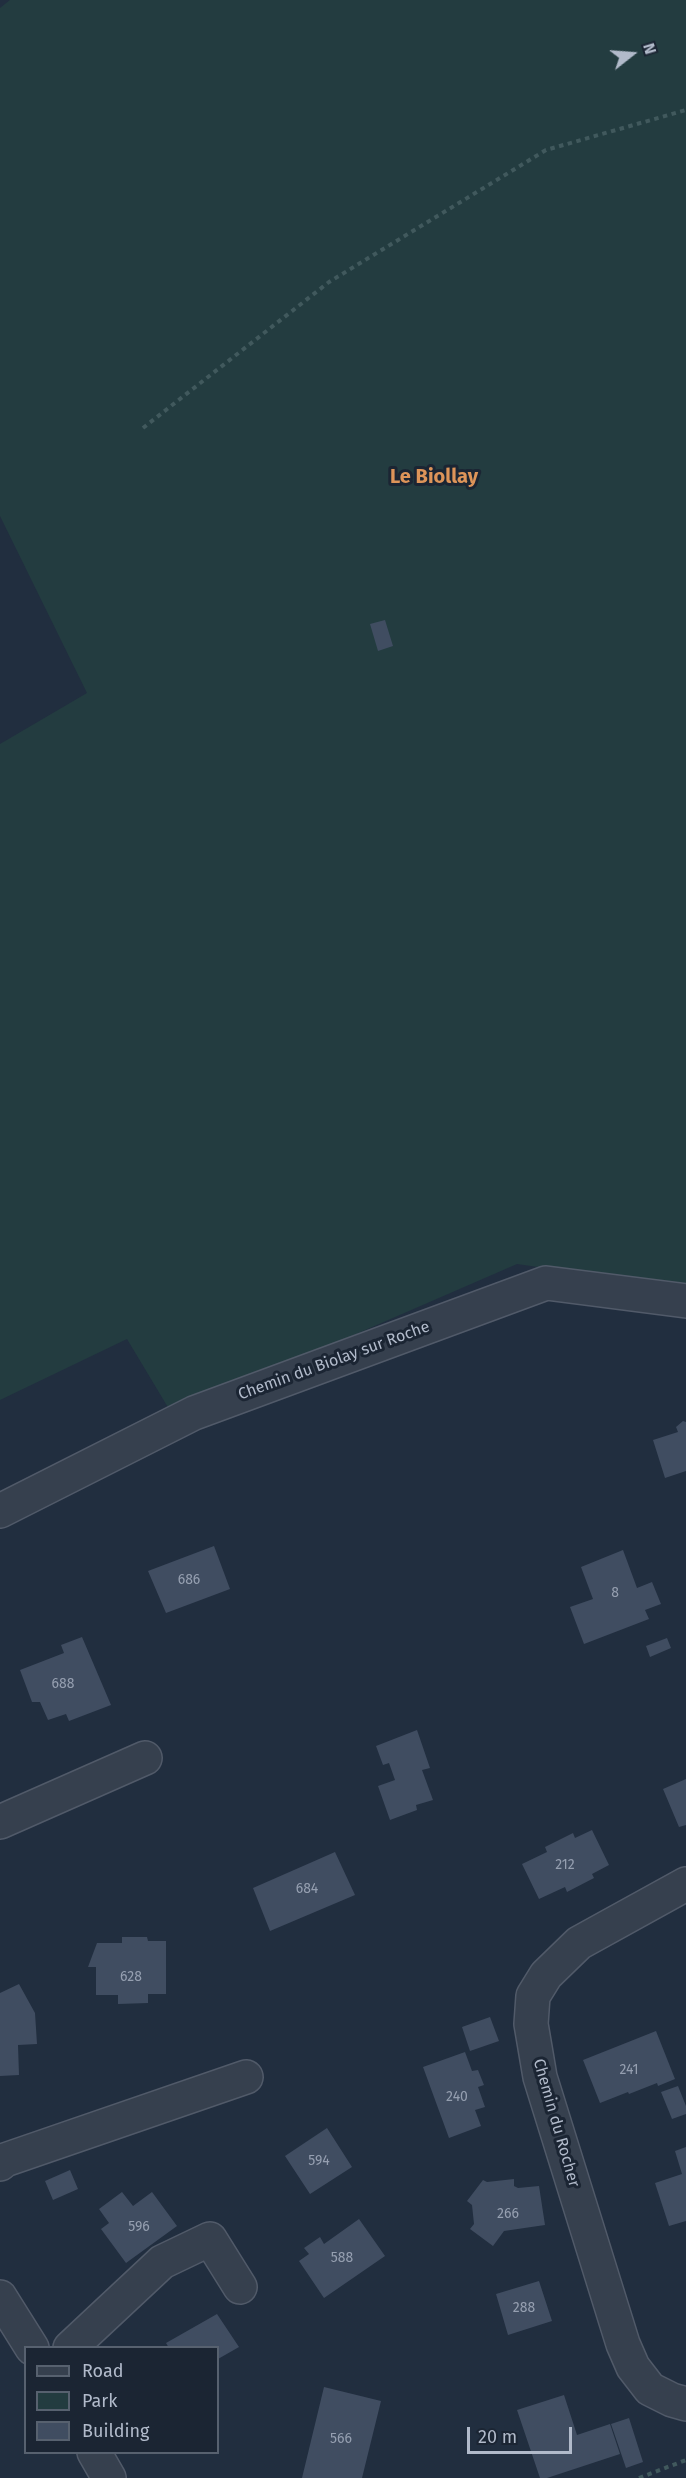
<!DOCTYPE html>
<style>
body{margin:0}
#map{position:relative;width:686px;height:2478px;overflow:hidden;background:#212e3f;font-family:"Fira Sans",sans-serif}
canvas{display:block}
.legend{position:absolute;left:24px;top:2346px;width:195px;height:108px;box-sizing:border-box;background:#1b2533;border:2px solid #57616f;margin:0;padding:8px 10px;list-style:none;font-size:18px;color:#b1baca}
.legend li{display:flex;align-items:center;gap:12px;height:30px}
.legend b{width:30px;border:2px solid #57616f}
.north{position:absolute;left:602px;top:24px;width:60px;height:60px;-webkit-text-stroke:4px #1b2533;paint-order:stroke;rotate:73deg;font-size:16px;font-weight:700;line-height:24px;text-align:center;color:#b1baca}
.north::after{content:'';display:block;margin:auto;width:21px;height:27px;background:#b1baca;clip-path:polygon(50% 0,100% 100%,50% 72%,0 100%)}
.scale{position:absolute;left:467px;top:2427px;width:105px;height:27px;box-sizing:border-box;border:3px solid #b1baca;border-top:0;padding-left:8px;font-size:18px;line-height:21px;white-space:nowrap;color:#b1baca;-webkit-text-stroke:4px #1b2533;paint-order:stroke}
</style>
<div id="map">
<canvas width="686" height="2478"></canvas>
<ul class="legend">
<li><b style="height:8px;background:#36404e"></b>Road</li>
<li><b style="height:16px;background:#233c40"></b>Park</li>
<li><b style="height:16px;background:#404d61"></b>Building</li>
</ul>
<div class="north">N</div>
<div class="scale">20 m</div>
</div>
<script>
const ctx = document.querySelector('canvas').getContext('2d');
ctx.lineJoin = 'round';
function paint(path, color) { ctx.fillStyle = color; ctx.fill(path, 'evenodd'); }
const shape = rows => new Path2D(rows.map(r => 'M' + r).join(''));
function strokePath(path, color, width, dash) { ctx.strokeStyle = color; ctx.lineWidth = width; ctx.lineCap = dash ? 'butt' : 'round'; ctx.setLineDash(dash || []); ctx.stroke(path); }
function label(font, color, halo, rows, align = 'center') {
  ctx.font = font + ' "Fira Sans",sans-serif'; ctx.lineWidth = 6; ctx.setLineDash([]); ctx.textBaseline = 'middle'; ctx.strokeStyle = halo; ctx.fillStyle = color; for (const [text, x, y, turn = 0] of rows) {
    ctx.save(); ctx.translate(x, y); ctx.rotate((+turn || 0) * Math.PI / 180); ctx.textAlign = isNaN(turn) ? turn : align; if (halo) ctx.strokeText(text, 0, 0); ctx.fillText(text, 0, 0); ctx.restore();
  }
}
paint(shape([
 [10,0,686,0,686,1288,517,1264,172,1414,127,1339,0,1400,0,744,87,693,0,516,0,8]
]), '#233c40');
paint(shape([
 [385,620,393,646,378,651,370,624],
 [683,1421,686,1422,686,1471,665,1478,653,1440,678,1432,676,1427],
 [214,1546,230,1589,166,1613,148,1571],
 [623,1550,637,1588,652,1582,661,1604,645,1610,649,1619,584,1644,570,1607,593,1599,581,1567],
 [82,1637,111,1705,69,1721,66,1714,48,1720,40,1702,32,1702,20,1670,64,1653,61,1645],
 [667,1638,671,1648,650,1657,646,1646],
 [417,1730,430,1768,422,1770,433,1800,416,1805,417,1810,390,1820,378,1786,395,1780,389,1763,383,1765,376,1746],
 [686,1779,686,1825,679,1827,663,1789],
 [592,1830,609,1865,592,1874,594,1878,567,1892,565,1887,539,1899,522,1864,547,1852,545,1847,573,1833,575,1838],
 [335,1852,355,1895,270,1931,253,1888],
 [122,1937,147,1937,148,1941,166,1941,166,1994,148,1994,148,2003,118,2004,118,1995,96,1995,96,1967,88,1967,97,1943,122,1943],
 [19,1984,35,2013,37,2044,18,2045,19,2075,0,2076,0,1993],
 [490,2017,499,2041,470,2051,462,2027],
 [656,2031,675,2079,658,2086,657,2083,629,2094,628,2092,600,2103,583,2060],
 [465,2052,472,2071,478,2070,484,2085,478,2087,485,2107,475,2110,481,2126,449,2138,423,2067],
 [678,2086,686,2106,686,2114,672,2119,661,2092],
 [327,2128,352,2167,310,2194,285,2156],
 [686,2147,686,2221,669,2226,655,2183,682,2174,675,2151],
 [70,2170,78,2189,53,2200,45,2181],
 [514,2179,514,2186,518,2188,539,2186,545,2225,504,2231,493,2246,470,2229,474,2224,472,2205,467,2201,483,2180,487,2182],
 [122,2192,133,2206,152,2192,177,2226,126,2263,101,2229,109,2223,99,2209],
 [359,2219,385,2256,324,2298,299,2261,309,2254,304,2248,320,2237,324,2244],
 [539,2281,552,2321,508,2335,496,2294],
 [217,2314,239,2347,218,2359,218,2348,169,2348,166,2343],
 [324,2387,381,2401,362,2478,302,2478],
 [564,2395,577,2435,610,2424,620,2454,547,2478,540,2478,517,2410],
 [629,2418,643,2462,626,2468,611,2424]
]), '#404d61');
const minor = shape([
 [0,1511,194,1413,546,1283,686,1301],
 [0,1822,145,1758],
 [686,1884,579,1943,546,1975,533,1996,531,2024,540,2077,623,2344,633,2367,650,2389,672,2400,686,2404],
 [0,2164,5,2160,246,2077],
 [0,2297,32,2348],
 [70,2348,162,2262,210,2239,240,2287],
 [94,2452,109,2478]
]);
strokePath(minor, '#515a69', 36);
strokePath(shape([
 [143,428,329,282,546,150,686,110],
 [639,2478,686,2460]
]), '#41595d', 4, [4.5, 4.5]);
strokePath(minor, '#36404e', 33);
label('14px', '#959fb0', null, [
 ["686",189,1580],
 ["8",615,1593],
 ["688",63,1684],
 ["212",565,1865],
 ["684",307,1889],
 ["628",131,1977],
 ["241",629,2070],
 ["240",457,2097],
 ["594",319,2161],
 ["266",508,2214],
 ["596",139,2227],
 ["588",342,2258],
 ["288",524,2308],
 ["566",341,2439]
]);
label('16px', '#b1baca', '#1b2533', [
 ["Chemin du Biolay sur Roche",334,1361,-20],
 ["Chemin du Rocher",556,2123,74]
]);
label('bold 20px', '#dd9459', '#1b2533', [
 ["Le Biollay",434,477]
]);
</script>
